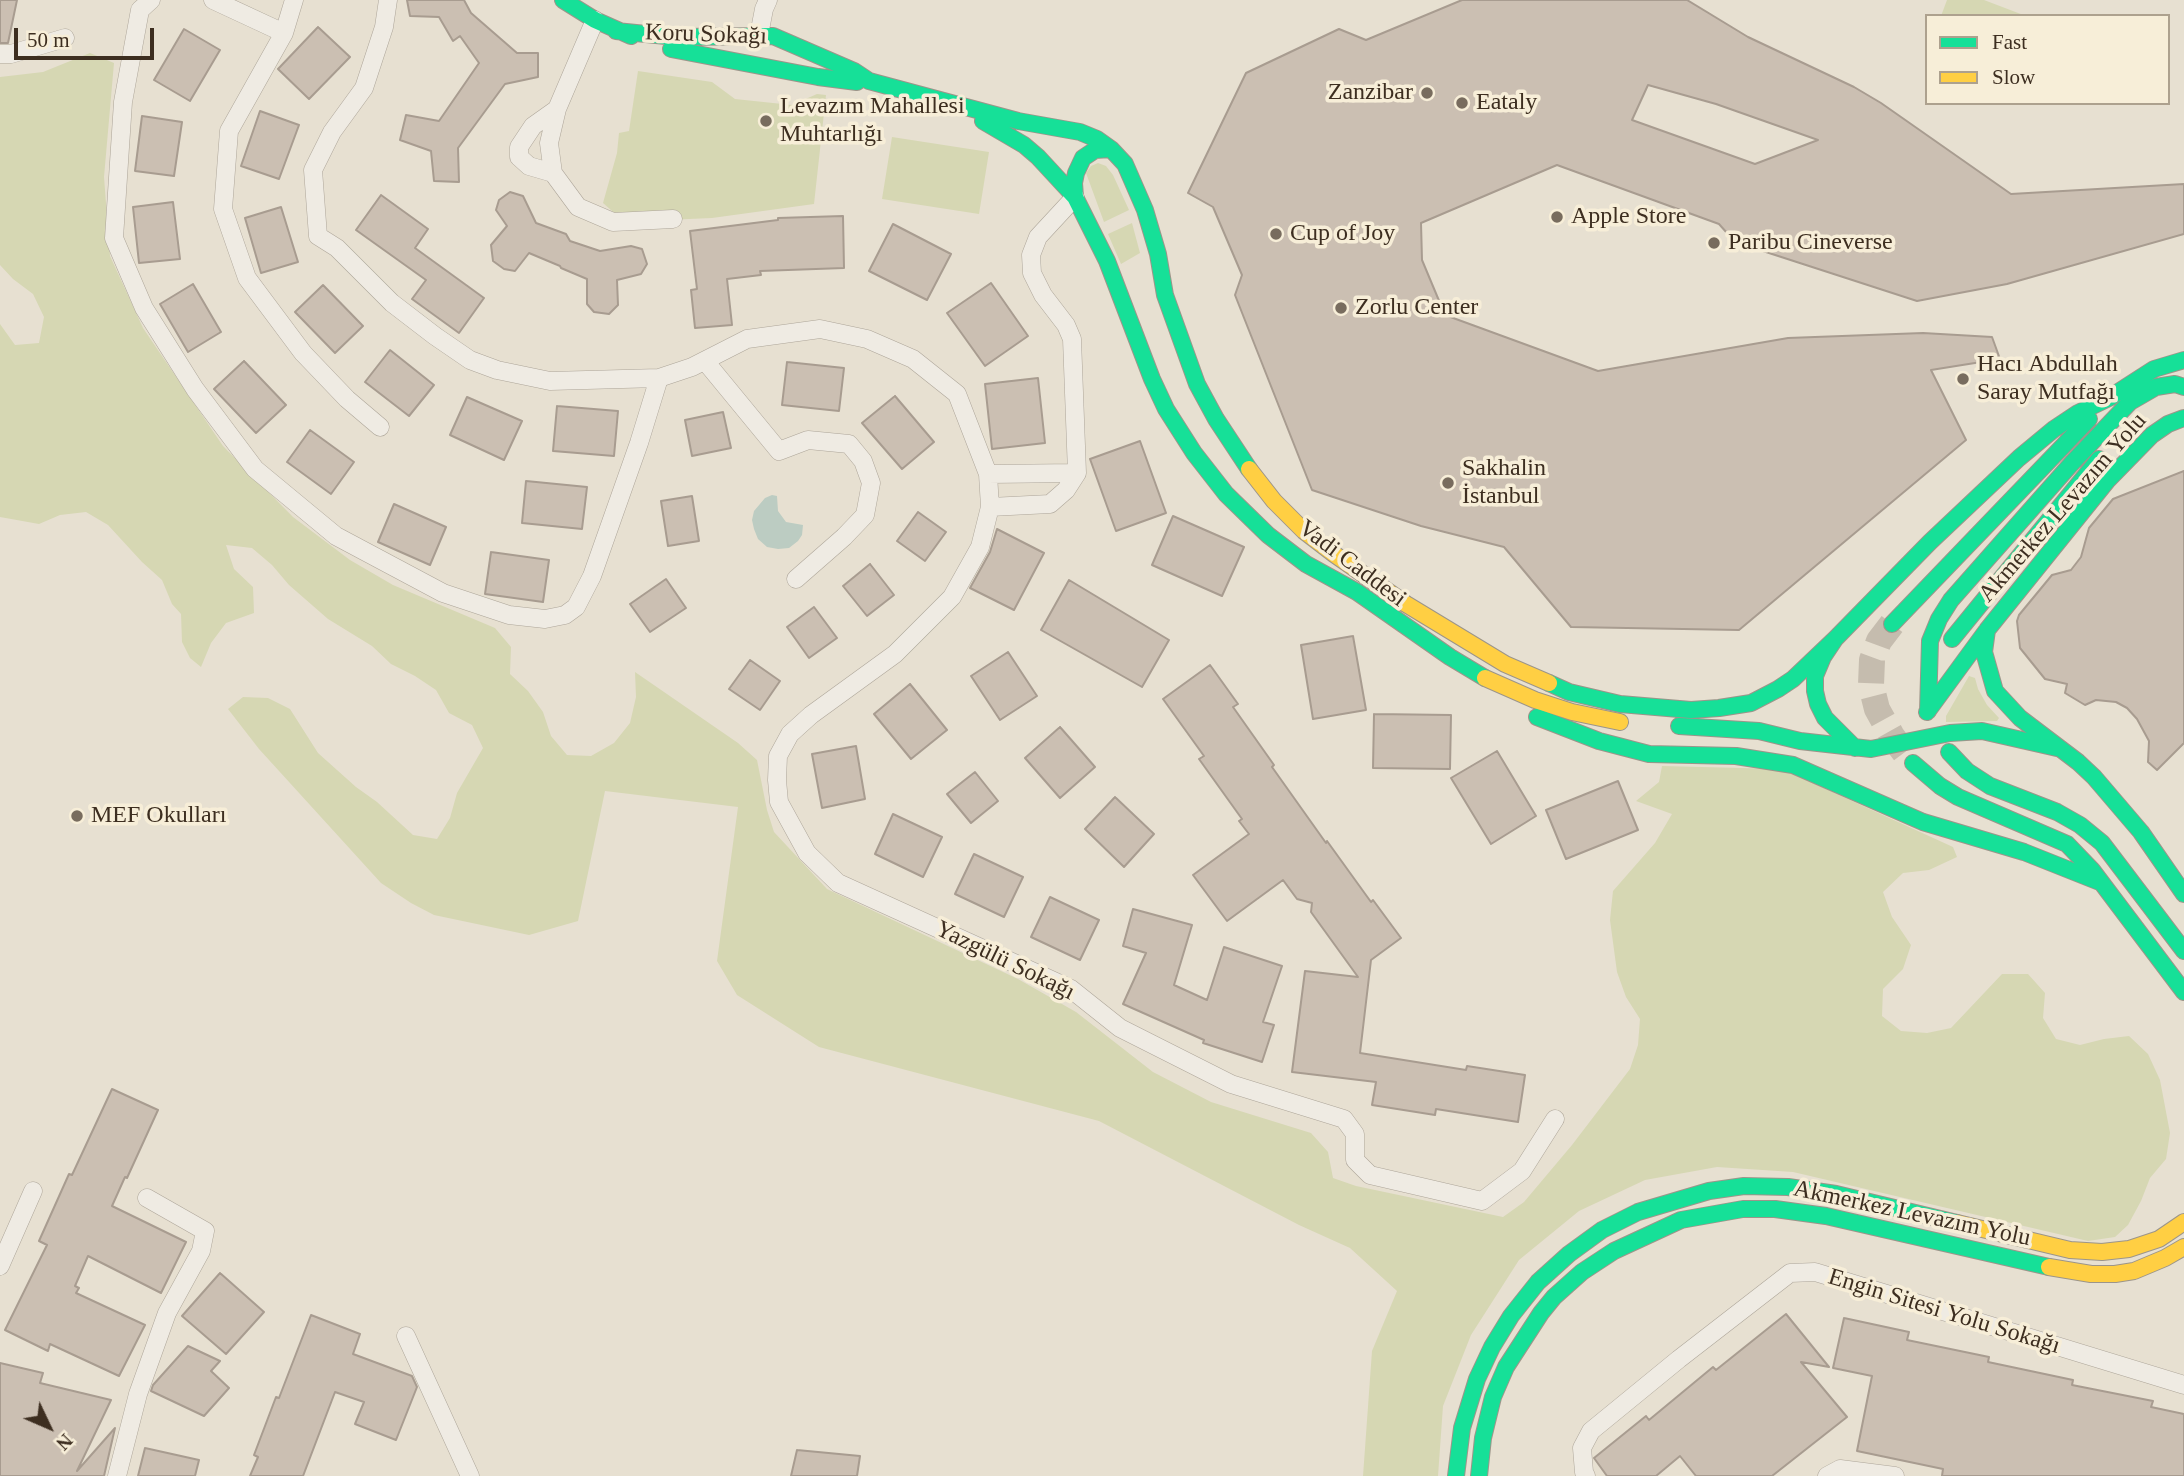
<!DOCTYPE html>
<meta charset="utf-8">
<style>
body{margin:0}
#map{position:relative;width:2184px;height:1476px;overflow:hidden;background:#e7e0d1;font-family:"Times New Roman",serif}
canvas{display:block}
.legend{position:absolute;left:1925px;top:14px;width:245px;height:91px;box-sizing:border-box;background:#f7eed8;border:2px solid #ada18e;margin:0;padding:9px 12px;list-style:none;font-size:21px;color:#3d2e20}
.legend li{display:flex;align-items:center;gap:14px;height:35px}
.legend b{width:35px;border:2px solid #ada18e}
.north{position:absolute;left:14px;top:1392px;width:70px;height:70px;-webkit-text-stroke:5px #f7eed8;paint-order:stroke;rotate:134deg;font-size:19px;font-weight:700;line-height:28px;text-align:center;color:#3d2e20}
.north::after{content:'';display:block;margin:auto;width:24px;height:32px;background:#3d2e20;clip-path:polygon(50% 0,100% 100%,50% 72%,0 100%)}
.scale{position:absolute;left:14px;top:28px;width:140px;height:32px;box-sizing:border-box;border:4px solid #3d2e20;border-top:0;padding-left:9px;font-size:21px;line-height:24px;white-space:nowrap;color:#3d2e20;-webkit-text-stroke:5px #f7eed8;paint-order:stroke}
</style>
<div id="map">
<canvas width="2184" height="1476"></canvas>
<ul class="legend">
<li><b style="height:9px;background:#16e098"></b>Fast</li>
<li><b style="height:9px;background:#ffcf43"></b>Slow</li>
</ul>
<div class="north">N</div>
<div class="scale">50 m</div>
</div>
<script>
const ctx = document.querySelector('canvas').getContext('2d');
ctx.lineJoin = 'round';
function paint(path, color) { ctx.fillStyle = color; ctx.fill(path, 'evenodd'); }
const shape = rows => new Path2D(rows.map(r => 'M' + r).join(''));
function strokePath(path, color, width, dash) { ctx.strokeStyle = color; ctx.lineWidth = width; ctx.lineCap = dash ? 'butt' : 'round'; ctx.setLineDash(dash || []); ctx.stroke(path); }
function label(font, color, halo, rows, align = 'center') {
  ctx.font = font + ' "Times New Roman",serif'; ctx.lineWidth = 7; ctx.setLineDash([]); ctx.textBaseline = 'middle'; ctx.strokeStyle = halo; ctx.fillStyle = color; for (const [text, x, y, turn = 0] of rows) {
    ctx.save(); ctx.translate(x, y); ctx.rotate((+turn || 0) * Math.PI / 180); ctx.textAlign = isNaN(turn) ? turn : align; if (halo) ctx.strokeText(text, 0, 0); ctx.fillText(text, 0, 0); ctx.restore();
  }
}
paint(shape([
 [1947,0,1984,0,2026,16,1941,16],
 [90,53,114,63,104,177,110,256,143,328,223,446,293,517,350,560,393,585,495,628,511,647,510,674,528,691,543,712,551,736,567,755,591,756,614,743,630,723,636,697,635,672,738,743,757,760,767,810,774,832,827,889,1018,979,1076,1012,1153,1072,1211,1102,1311,1133,1328,1152,1333,1178,1356,1186,1503,1217,1524,1202,1572,1145,1630,1069,1638,1045,1640,1019,1626,997,1617,972,1610,920,1613,891,1655,843,1672,814,1636,801,1659,782,1662,766,1782,769,1953,847,1957,857,1929,870,1903,873,1883,892,1892,917,1911,945,1903,969,1883,989,1882,1016,1901,1031,1927,1033,1951,1028,2002,974,2028,974,2045,993,2043,1018,2056,1039,2080,1045,2104,1039,2129,1036,2148,1054,2160,1080,2170,1133,2166,1159,2150,1178,2141,1201,2128,1225,2115,1237,2088,1241,1793,1172,1717,1167,1645,1180,1579,1211,1519,1260,1471,1335,1443,1406,1438,1476,1363,1476,1372,1351,1397,1291,1350,1248,1299,1225,1099,1121,819,1047,737,995,717,961,738,807,605,791,578,921,529,935,434,915,411,903,381,883,259,749,228,709,243,697,268,698,290,709,318,753,356,787,377,802,413,835,437,839,450,818,457,793,483,748,472,725,449,713,436,690,415,676,391,664,372,646,328,619,289,585,272,565,252,548,226,545,234,569,253,587,254,613,226,623,211,643,201,667,190,658,182,642,181,614,172,604,162,580,142,562,108,525,86,512,60,515,39,524,0,517,0,324,15,345,39,343,44,317,33,294,13,279,0,265,0,77,43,72],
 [638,71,712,82,735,99,792,105,817,94,826,95,814,204,712,218,666,220,620,218,603,203,617,153,619,133,629,131],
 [892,137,989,152,979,214,882,199],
 [1098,163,1106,166,1113,175,1129,210,1104,222,1086,173,1091,166],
 [1132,223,1140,253,1121,264,1108,234],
 [1969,676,1975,678,1978,689,1987,705,1999,718,1997,721,1946,722,1946,716]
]), '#d6d7b3');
paint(shape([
 [772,495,777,496,778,511,786,522,803,525,802,535,798,541,789,548,778,549,767,547,758,539,754,529,752,520,754,511,765,498]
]), '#bcccc2');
const building = shape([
 [0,0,17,0,8,43,0,43,0,0],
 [407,0,464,0,471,13,517,53,538,53,538,77,505,84,458,148,459,182,434,181,431,151,400,140,406,115,439,121,479,63,460,36,453,41,439,17,410,16,407,0],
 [1462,0,1687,0,1748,37,1854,87,1881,103,2011,194,2184,184,2184,234,2007,284,1917,301,1735,242,1719,224,1557,165,1421,223,1422,260,1445,315,1598,371,1788,338,1923,333,1992,337,2000,359,1931,370,1966,440,1739,630,1571,627,1504,547,1421,526,1312,490,1235,295,1242,275,1213,207,1188,193,1246,73,1339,29,1366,40,1462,0],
 [1648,85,1716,104,1818,140,1755,164,1632,120,1648,85],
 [318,27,350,57,309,99,278,69,318,27],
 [184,29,220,50,190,101,154,80,184,29],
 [260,111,299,125,279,179,241,166,260,111],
 [142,116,182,122,174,176,135,171,142,116],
 [510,192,523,196,536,223,566,234,570,241,600,251,631,246,642,249,647,264,641,274,617,280,618,305,609,314,594,312,587,304,587,279,561,268,560,266,529,253,515,271,504,269,493,261,491,245,507,226,496,210,499,200,510,192],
 [381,195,428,229,415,248,484,298,459,333,412,299,426,280,356,230,381,195],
 [173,202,180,259,139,263,133,207,173,202],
 [281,207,298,262,261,273,245,218,281,207],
 [843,216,844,268,760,271,761,275,727,279,732,325,695,328,691,290,697,289,690,231,778,220,778,218,843,216],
 [893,224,951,254,927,300,869,271,893,224],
 [991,283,1028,336,985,366,947,313,991,283],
 [193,284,221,332,188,352,160,304,193,284],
 [323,285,363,326,335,353,295,312,323,285],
 [390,350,434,385,409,416,365,382,390,350],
 [244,361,286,405,256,433,214,389,244,361],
 [787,362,844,368,839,411,782,405,787,362],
 [1038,378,1045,443,992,449,985,384,1038,378],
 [895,396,934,442,902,469,862,423,895,396],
 [467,397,522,421,504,460,450,435,467,397],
 [557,406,618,411,614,456,553,451,557,406],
 [723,412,731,448,692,456,685,420,723,412],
 [310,430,354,462,331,494,287,462,310,430],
 [1140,441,1166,513,1116,531,1090,459,1140,441],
 [2184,471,2184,743,2157,770,2148,762,2149,741,2137,719,2127,708,2116,702,2096,700,2085,705,2065,693,2067,684,2045,679,2020,648,2017,621,2019,615,2052,575,2071,570,2081,557,2089,528,2113,499,2184,471],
 [526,481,587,487,582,529,522,523,526,481],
 [692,496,699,541,668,546,661,501,692,496],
 [394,504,446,527,430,565,378,542,394,504],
 [918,512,946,532,925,561,897,541,918,512],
 [1173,516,1244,547,1222,596,1152,565,1173,516],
 [997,529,1044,553,1014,610,970,588,990,552,997,529],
 [491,552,549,560,543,602,485,594,491,552],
 [870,564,894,595,867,616,843,586,870,564],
 [666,579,686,608,650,632,630,604,666,579],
 [1069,580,1169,640,1142,687,1041,630,1069,580],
 [814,607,837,638,809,658,787,627,814,607],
 [1353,636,1366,710,1313,719,1301,645,1353,636],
 [1008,652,1037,696,1000,720,971,676,1008,652],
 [750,660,780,681,760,710,729,689,750,660],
 [1210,665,1238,704,1233,707,1274,765,1272,767,1326,843,1327,841,1371,902,1373,900,1401,938,1371,960,1360,1053,1466,1070,1467,1066,1525,1075,1518,1122,1436,1109,1435,1115,1372,1105,1376,1082,1292,1072,1305,971,1358,977,1311,912,1312,903,1297,899,1283,880,1227,921,1193,875,1249,834,1239,821,1242,819,1199,759,1204,756,1163,699,1210,665],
 [910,684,947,730,911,759,874,714,910,684],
 [1374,714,1451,715,1450,769,1373,768,1374,714],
 [1060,727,1095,767,1060,798,1025,758,1060,727],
 [856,746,865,799,822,808,812,754,856,746],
 [1497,751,1536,816,1491,844,1451,778,1497,751],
 [975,772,998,801,971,823,947,794,975,772],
 [1618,781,1638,830,1566,859,1546,810,1618,781],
 [1115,797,1154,834,1124,867,1085,829,1115,797],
 [893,814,942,837,923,877,875,854,893,814],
 [974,854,1023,877,1004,917,955,894,974,854],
 [1050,897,1099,920,1080,960,1031,937,1050,897],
 [1133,909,1192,925,1174,985,1207,1000,1224,947,1282,966,1263,1022,1274,1025,1262,1062,1203,1043,1204,1040,1123,1004,1146,953,1123,946,1133,909],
 [112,1089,158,1110,127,1178,125,1177,112,1206,186,1242,161,1293,88,1256,75,1286,79,1288,76,1293,145,1325,119,1376,50,1344,48,1351,5,1330,47,1245,39,1241,69,1174,72,1175,112,1089],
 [220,1273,264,1312,226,1354,182,1316,220,1273],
 [1786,1314,1829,1367,1801,1362,1847,1417,1772,1476,1696,1476,1680,1456,1656,1476,1607,1476,1594,1458,1646,1416,1649,1420,1713,1367,1716,1370,1786,1314],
 [311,1315,360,1334,353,1354,412,1376,417,1387,396,1440,355,1424,364,1402,335,1392,303,1476,250,1476,258,1457,254,1455,276,1397,279,1398,311,1315],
 [1844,1318,1909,1332,1907,1340,1989,1357,1988,1362,2073,1380,2072,1385,2153,1401,2151,1407,2184,1414,2184,1476,1942,1476,1943,1469,1857,1451,1872,1376,1833,1368,1844,1318],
 [188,1346,220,1361,211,1371,229,1388,204,1416,151,1391,153,1385,188,1346],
 [0,1363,43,1373,40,1383,111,1400,77,1471,115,1428,104,1476,0,1476,0,1363],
 [145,1448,199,1460,195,1476,138,1476,145,1448],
 [797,1450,860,1456,857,1476,791,1476,797,1450]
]);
paint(building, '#cbbfb2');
strokePath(building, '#a89c90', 2);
strokePath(shape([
 [1892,624,1879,641,1872,660,1871,685,1877,709,1892,736,1910,760]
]), '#c5bcae', 26, [26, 13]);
const street = shape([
 [151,0,140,10,123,102,114,238,144,308,195,389,255,469,336,536,443,593,509,615,545,619,565,615,576,607,592,576,639,443,659,378],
 [213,0,284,33],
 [294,0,284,33,229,131,223,209,247,278,303,353,347,399,380,427],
 [388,0,384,27,364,88,332,132,313,170,318,236,337,248,392,303,435,336,470,360,497,370,550,381,659,378,692,367,747,339,820,329,867,339,913,359,957,394,988,474,990,507,980,547,952,597,895,654,811,715,790,734,778,756,777,780,779,802,807,853,838,883,1071,989,1120,1028,1231,1084,1344,1119,1355,1134,1355,1160,1370,1175,1482,1201,1522,1171,1555,1119],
 [595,20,557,109,549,143,553,173,578,207,613,222,673,219],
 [759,35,764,9,768,0],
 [0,54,11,54,65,38],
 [553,173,529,166,519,157,519,147,533,126,557,109],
 [1075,197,1038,237,1031,255,1032,273,1043,295,1066,325,1072,339,1077,473],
 [705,361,779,451,808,440,849,444,863,461,871,483,865,515,844,537,796,579],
 [988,474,1077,473],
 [990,507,1050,504,1066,490,1077,473],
 [0,1266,33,1191],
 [406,1336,470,1476],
 [117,1476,138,1394,167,1313,201,1251,205,1231,147,1198],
 [1586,1476,1584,1472,1582,1448,1591,1431,1679,1359,1790,1273,1815,1272,2184,1385],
 [1827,1476,1840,1469,1895,1476]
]);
const fast = shape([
 [563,0,595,20,631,36],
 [616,31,676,37,773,36,854,71,869,81,1018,121,1080,132,1097,139,1111,149,1125,164,1145,210,1158,254,1165,295,1197,384,1216,419,1249,469],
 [671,49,818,77,857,82],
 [983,121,1024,145,1038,157,1075,197,1107,261,1152,379,1166,409,1194,453,1226,494,1268,535,1306,564,1357,592,1450,657,1485,678],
 [1075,197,1074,183,1076,173,1083,158,1095,150,1111,149],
 [1892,624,2089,419],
 [1987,630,1984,652,1995,691,2020,718,2078,762,2094,777,2141,832,2184,894],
 [1952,639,2099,459],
 [1549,683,1569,692,1620,704,1691,710,1719,708,1751,703,1778,689,1793,679,1835,639],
 [1928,711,1930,641,1939,619,1951,600,2072,463,2130,402,2156,387,2175,384,2184,387],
 [1927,712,1987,630,2107,481,2152,435,2168,424,2184,418],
 [1537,717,1599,741,1649,754,1736,756,1793,765,1923,822,2024,852,2102,883],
 [1679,726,1759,731,1800,741,1871,749,1950,733,1982,731,2057,748],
 [1855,748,1825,718,1818,704,1815,691,1815,676,1823,657,1835,639,1930,542,2019,458,2054,429,2078,413,2109,398,2154,369,2184,360],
 [1949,752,1967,771,1990,786,2057,812,2080,825,2102,843,2184,951],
 [1913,763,1940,786,1958,797,2067,844,2092,870,2184,992],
 [1456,1476,1462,1428,1477,1379,1492,1347,1511,1316,1538,1282,1569,1254,1602,1230,1638,1212,1709,1191,1744,1186,1788,1187,1836,1194,1957,1223],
 [1479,1476,1483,1438,1493,1397,1506,1367,1541,1313,1554,1297,1582,1272,1614,1251,1681,1220,1743,1209,1775,1209,1826,1216,2049,1267]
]);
const slow = shape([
 [1249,469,1274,501,1304,531,1334,554,1406,604,1505,664,1549,683],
 [1485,678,1535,700,1572,712,1620,722],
 [1957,1223,2070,1250,2102,1252,2129,1249,2159,1239,2184,1222],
 [2049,1267,2091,1274,2115,1274,2134,1271,2165,1258,2184,1247]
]);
strokePath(street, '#ada599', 19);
strokePath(fast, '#9c958a', 18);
strokePath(slow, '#9c958a', 18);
strokePath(street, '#efebe3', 18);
strokePath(fast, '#16e098', 16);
strokePath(slow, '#ffcf43', 16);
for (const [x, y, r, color] of [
 [1427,93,7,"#786c5e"],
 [1462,103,7,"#786c5e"],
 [766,121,7,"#786c5e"],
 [1557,217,7,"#786c5e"],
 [1276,234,7,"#786c5e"],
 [1714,243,7,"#786c5e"],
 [1341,308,7,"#786c5e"],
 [1963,379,7,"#786c5e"],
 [1448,483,7,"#786c5e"],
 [77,816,7,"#786c5e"]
]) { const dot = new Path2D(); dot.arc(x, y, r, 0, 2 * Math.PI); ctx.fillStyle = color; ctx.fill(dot); strokePath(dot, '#f7eed8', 2.5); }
label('24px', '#3d2e20', '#f7eed8', [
 ["Koru Sokağı",706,35,2],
 ["Akmerkez Levazım Yolu",2063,508,-49],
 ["Vadi Caddesi",1352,564,37],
 ["Yazgülü Sokağı",1005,961,26],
 ["Akmerkez Levazım Yolu",1912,1214,12],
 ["Engin Sitesi Yolu Sokağı",1944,1312,17]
]);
label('24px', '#3d2e20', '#f7eed8', [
 ["Zanzibar",1413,93,"right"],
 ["Eataly",1476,103],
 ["Levazım Mahallesi",780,107],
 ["Muhtarlığı",780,135],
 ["Apple Store",1571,217],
 ["Cup of Joy",1290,234],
 ["Paribu Cineverse",1728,243],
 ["Zorlu Center",1355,308],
 ["Hacı Abdullah",1977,365],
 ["Saray Mutfağı",1977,393],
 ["Sakhalin",1462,469],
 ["İstanbul",1462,497],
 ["MEF Okulları",91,816]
], 'left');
</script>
